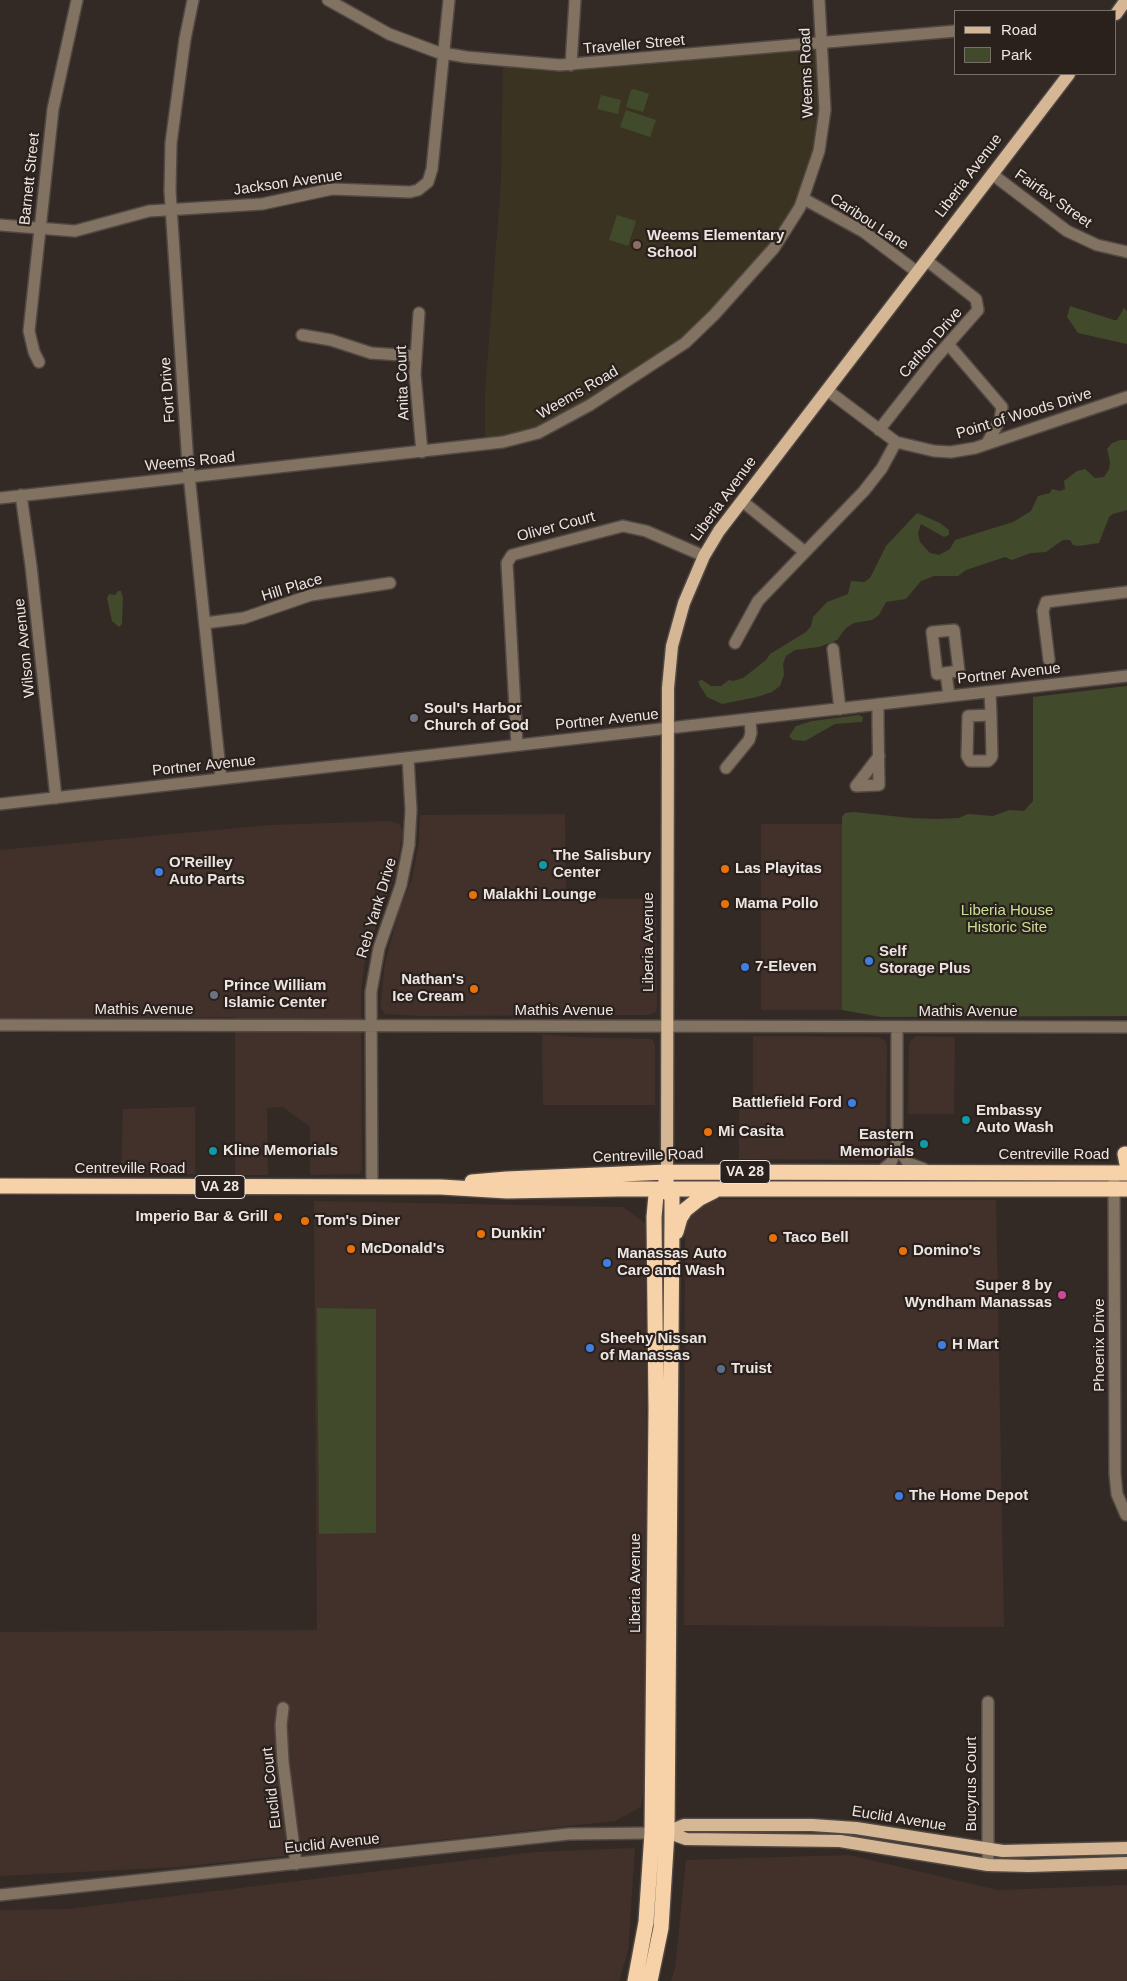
<!DOCTYPE html>
<style>
body{margin:0}
#map{position:relative;width:1127px;height:1981px;overflow:hidden;background:#342a25;font-family:Helvetica,sans-serif}
canvas{display:block}
.legend{position:absolute;left:954px;top:10px;width:162px;height:65px;box-sizing:border-box;background:#2a201c;border:1px solid #786f6b;margin:0;padding:6px 9px;list-style:none;font-size:15px;color:#ece5e2}
.legend li{display:flex;align-items:center;gap:10px;height:25px}
.legend b{width:25px;border:1px solid #786f6b}
</style>
<div id="map">
<canvas width="1127" height="1981"></canvas>
<ul class="legend">
<li><b style="height:6px;background:#d5b695"></b>Road</li>
<li><b style="height:14px;background:#414a2b"></b>Park</li>
</ul>
</div>
<script>
const ctx = document.querySelector('canvas').getContext('2d');
ctx.lineJoin = 'round';
function paint(path, color) { ctx.fillStyle = color; ctx.fill(path, 'evenodd'); }
const shape = rows => new Path2D(rows.map(r => 'M' + r).join(''));
function strokePath(path, color, width, dash) { ctx.strokeStyle = color; ctx.lineWidth = width; ctx.lineCap = dash ? 'butt' : 'round'; ctx.setLineDash(dash || []); ctx.stroke(path); }
function label(font, color, halo, rows, align = 'center') {
  ctx.font = font + ' Helvetica,sans-serif'; ctx.lineWidth = 4.5; ctx.setLineDash([]); ctx.textBaseline = 'middle'; ctx.strokeStyle = halo; ctx.fillStyle = color; for (const [text, x, y, turn = 0] of rows) {
    ctx.save(); ctx.translate(x, y); ctx.rotate((+turn || 0) * Math.PI / 180); ctx.textAlign = isNaN(turn) ? turn : align; if (halo) ctx.strokeText(text, 0, 0); ctx.fillText(text, 0, 0); ctx.restore();
  }
}
paint(shape([
 [565,814,566,898,656,899,657,1007,656,1012,649,1015,609,1015,420,1016,385,1014,381,1008,381,1000,385,963,400,907,412,879,419,841,420,815],
 [389,821,400,824,403,832,396,871,369,946,364,967,361,991,362,1169,359,1174,310,1175,310,1127,283,1107,267,1108,268,1175,235,1175,235,1017,0,1019,0,850,270,825],
 [761,824,842,824,842,1010,761,1010],
 [542,1034,573,1037,652,1039,655,1045,655,1105,543,1105],
 [753,1036,879,1037,884,1040,887,1045,886,1151,883,1158,879,1160,739,1159,739,1108,753,1108],
 [917,1036,955,1037,954,1114,908,1114,909,1046,910,1041],
 [195,1107,195,1174,121,1174,123,1109],
 [711,1199,996,1200,1004,1627,684,1625,685,1224,690,1214],
 [314,1201,623,1207,645,1223,648,1761,641,1807,615,1821,458,1838,179,1867,0,1876,0,1632,317,1630],
 [635,1848,628,1951,619,1981,0,1980,0,1910,68,1909,535,1852],
 [849,1855,998,1890,1127,1885,1127,1981,671,1981,675,1969,686,1860]
]), '#41312a');
paint(shape([
 [822,43,823,128,789,227,685,343,564,421,485,444,485,393,501,180,503,60,560,65]
]), '#3b3322');
paint(shape([
 [634,89,649,94,643,112,626,107,631,90],
 [601,95,621,100,618,114,597,109],
 [626,110,656,120,650,137,620,127],
 [617,215,636,221,628,246,609,240],
 [1070,306,1114,320,1117,320,1124,308,1127,311,1127,344,1078,333,1067,317],
 [1120,440,1127,440,1127,510,1113,514,1109,517,1099,543,1079,546,1073,545,1070,540,1063,540,1046,552,1031,553,1012,560,1005,557,966,570,958,576,934,576,921,581,906,599,886,602,879,615,872,620,854,623,846,628,837,640,819,647,795,650,786,656,783,664,784,675,780,686,772,692,757,697,722,704,707,697,700,686,698,681,702,680,711,686,721,686,729,680,733,681,743,678,766,660,770,654,806,632,811,626,813,617,827,602,848,594,851,581,864,582,870,578,886,546,917,513,940,523,949,530,949,535,944,537,921,524,918,533,920,542,930,553,939,555,950,549,955,540,1013,522,1031,511,1038,496,1050,493,1052,489,1060,491,1065,489,1064,481,1077,471,1085,469,1095,478,1104,477,1109,469,1110,462,1107,449,1112,443],
 [118,591,121,591,123,598,122,624,119,627,112,621,107,598,109,594,115,595],
 [1127,686,1127,1016,881,1017,842,1010,842,817,845,813,854,812,911,818,936,819,959,818,968,814,993,816,1009,810,1024,811,1033,801,1033,697],
 [859,715,863,717,862,722,835,724,805,741,793,740,789,736,796,726,812,721],
 [317,1308,376,1309,376,1533,319,1534]
]), '#414a2b');
const minor = shape([
 [193,0,185,39,171,143,170,191,188,465,221,779],
 [328,0,389,34,437,52,466,57,560,65,956,31],
 [571,65,575,0],
 [992,174,1067,231,1097,245,1127,252],
 [804,199,864,232,917,272],
 [0,225,75,231,149,211,262,204,332,189,410,192,418,190,428,182,432,169,449,0],
 [419,313,415,374,422,452],
 [302,335,331,340,371,353,415,356],
 [948,344,1002,407,1000,420,987,443],
 [39,362,34,352,29,331,53,109,77,0],
 [827,390,896,442,934,451,951,452,975,448,1127,397],
 [879,430,934,360,978,310,976,299,926,260],
 [21,495,31,566,56,798],
 [0,498,503,442,538,433,590,405,685,343,714,315,774,248,800,207,819,151,825,110,819,0],
 [742,501,805,552],
 [205,623,244,618,311,595,390,583],
 [954,630,959,671,937,674,932,632,954,630],
 [735,643,758,601,864,491,882,468,896,442],
 [833,649,840,709],
 [1049,660,1043,611,1046,602,1127,592],
 [946,673,949,696],
 [990,692,991,715,992,756,991,758,988,761,970,761,967,756,968,716,991,715],
 [878,704,878,724,879,785,856,786,879,756],
 [517,745,507,563,512,555,623,526,646,531,704,556],
 [726,768,749,740,751,733,750,719],
 [0,804,1127,676],
 [0,1025,1127,1027],
 [897,1146,908,1163,924,1169],
 [878,1173,891,1163,897,1146,897,1027],
 [1114,1182,1115,1474,1117,1494,1126,1515],
 [372,1187,371,992,379,948,401,885,409,845,411,810,408,758],
 [988,1702,988,1865],
 [283,1708,281,1725,283,1762,296,1864],
 [0,1895,569,1834,652,1833]
]);
const major = shape([
 [1116,14,1126,0],
 [667,1172,668,688,672,646,684,603,704,556,719,531,1069,74],
 [667,1832,686,1839,840,1841,988,1865,1029,1866,1127,1863],
 [660,1833,667,1832,684,1825,812,1825,856,1828,1003,1851,1127,1848]
]);
const highway = shape([
 [1125,1154,1127,1164],
 [472,1182,507,1179,667,1172,1127,1173],
 [0,1186,441,1187,507,1191,618,1189,1127,1189],
 [676,1232,680,1218,685,1210,700,1198,714,1191],
 [635,1981,646,1922,652,1833,656,1409,654,1217,656,1195,665,1189],
 [650,1981,661,1928,667,1832,672,1219,672,1197,665,1189,667,1172]
]);
strokePath(minor, '#514843', 14);
strokePath(major, '#514843', 15);
strokePath(highway, '#514843', 18);
strokePath(minor, '#817261', 11);
strokePath(major, '#d5b695', 12);
strokePath(highway, '#f7d2a9', 15);
for (const [x, y, r, color] of [
 [637,245,5,"#8d6e63"],
 [414,718,5,"#6b7280"],
 [543,865,5,"#0f9aa8"],
 [725,869,5,"#e8710a"],
 [159,872,5,"#3f7fe0"],
 [473,895,5,"#e8710a"],
 [725,904,5,"#e8710a"],
 [869,961,5,"#3f7fe0"],
 [745,967,5,"#3f7fe0"],
 [474,989,5,"#e8710a"],
 [214,995,5,"#6b7280"],
 [852,1103,5,"#3f7fe0"],
 [966,1120,5,"#0f9aa8"],
 [708,1132,5,"#e8710a"],
 [924,1144,5,"#0f9aa8"],
 [213,1151,5,"#0f9aa8"],
 [278,1217,5,"#e8710a"],
 [305,1221,5,"#e8710a"],
 [481,1234,5,"#e8710a"],
 [773,1238,5,"#e8710a"],
 [351,1249,5,"#e8710a"],
 [903,1251,5,"#e8710a"],
 [607,1263,5,"#3f7fe0"],
 [1062,1295,5,"#d1479c"],
 [942,1345,5,"#3f7fe0"],
 [590,1348,5,"#3f7fe0"],
 [721,1369,5,"#5c6f8a"],
 [899,1496,5,"#3f7fe0"]
]) { const dot = new Path2D(); dot.arc(x, y, r, 0, 2 * Math.PI); ctx.fillStyle = color; ctx.fill(dot); strokePath(dot, '#2a201c', 2); }
for (const [x, y, w] of [
 [745,1172,50],
 [220,1187,50]
]) { const box = new Path2D(); box.roundRect(x - w / 2, y - 11.5, w, 23, 4); ctx.fillStyle = '#2a201c'; ctx.fill(box); strokePath(box, '#ece5e2', 1); }
label('bold 14px', '#ece5e2', null, [
 ["VA 28",745,1172],
 ["VA 28",220,1187]
]);
label('15px', '#ece5e2', '#2a201c', [
 ["Traveller Street",634,45,-5],
 ["Weems Road",807,73,-92],
 ["Liberia Avenue",969,176,-53],
 ["Barnett Street",30,179,-84],
 ["Jackson Avenue",288,183,-8],
 ["Fairfax Street",1053,199,35],
 ["Caribou Lane",869,222,33],
 ["Carlton Drive",931,343,-49],
 ["Anita Court",403,383,-92],
 ["Fort Drive",168,390,-94],
 ["Weems Road",578,393,-30],
 ["Point of Woods Drive",1024,414,-17],
 ["Weems Road",190,462,-6],
 ["Liberia Avenue",724,499,-54],
 ["Oliver Court",556,527,-15],
 ["Hill Place",292,588,-17],
 ["Wilson Avenue",25,648,-96],
 ["Portner Avenue",1009,674,-6],
 ["Portner Avenue",607,720,-6],
 ["Portner Avenue",204,766,-6],
 ["Reb Yank Drive",377,908,-73],
 ["Liberia Avenue",649,942,-90],
 ["Mathis Avenue",144,1010],
 ["Mathis Avenue",564,1011],
 ["Mathis Avenue",968,1012],
 ["Centreville Road",1054,1155],
 ["Centreville Road",648,1156,-2],
 ["Centreville Road",130,1169],
 ["Phoenix Drive",1100,1345,-90],
 ["Liberia Avenue",636,1583,-90],
 ["Bucyrus Court",972,1784,-90],
 ["Euclid Court",272,1788,-96],
 ["Euclid Avenue",899,1819,9],
 ["Euclid Avenue",332,1844,-6]
]);
label('bold 15px', '#ece5e2', '#2a201c', [
 ["Weems Elementary",647,236],
 ["School",647,253],
 ["Soul's Harbor",424,709],
 ["Church of God",424,726],
 ["The Salisbury",553,856],
 ["Center",553,873],
 ["O'Reilley",169,863],
 ["Auto Parts",169,880],
 ["Las Playitas",735,869],
 ["Malakhi Lounge",483,895],
 ["Mama Pollo",735,904],
 ["Self",879,952],
 ["Storage Plus",879,969],
 ["7-Eleven",755,967],
 ["Nathan's",464,980,"right"],
 ["Ice Cream",464,997,"right"],
 ["Prince William",224,986],
 ["Islamic Center",224,1003],
 ["Battlefield Ford",842,1103,"right"],
 ["Embassy",976,1111],
 ["Auto Wash",976,1128],
 ["Mi Casita",718,1132],
 ["Eastern",914,1135,"right"],
 ["Memorials",914,1152,"right"],
 ["Kline Memorials",223,1151],
 ["Imperio Bar & Grill",268,1217,"right"],
 ["Tom's Diner",315,1221],
 ["Dunkin'",491,1234],
 ["Taco Bell",783,1238],
 ["McDonald's",361,1249],
 ["Domino's",913,1251],
 ["Manassas Auto",617,1254],
 ["Care and Wash",617,1271],
 ["Super 8 by",1052,1286,"right"],
 ["Wyndham Manassas",1052,1303,"right"],
 ["Sheehy Nissan",600,1339],
 ["of Manassas",600,1356],
 ["H Mart",952,1345],
 ["Truist",731,1369],
 ["The Home Depot",909,1496]
], 'left');
label('15px', '#cae096', '#2a201c', [
 ["Liberia House",1007,911],
 ["Historic Site",1007,928]
]);
</script>
